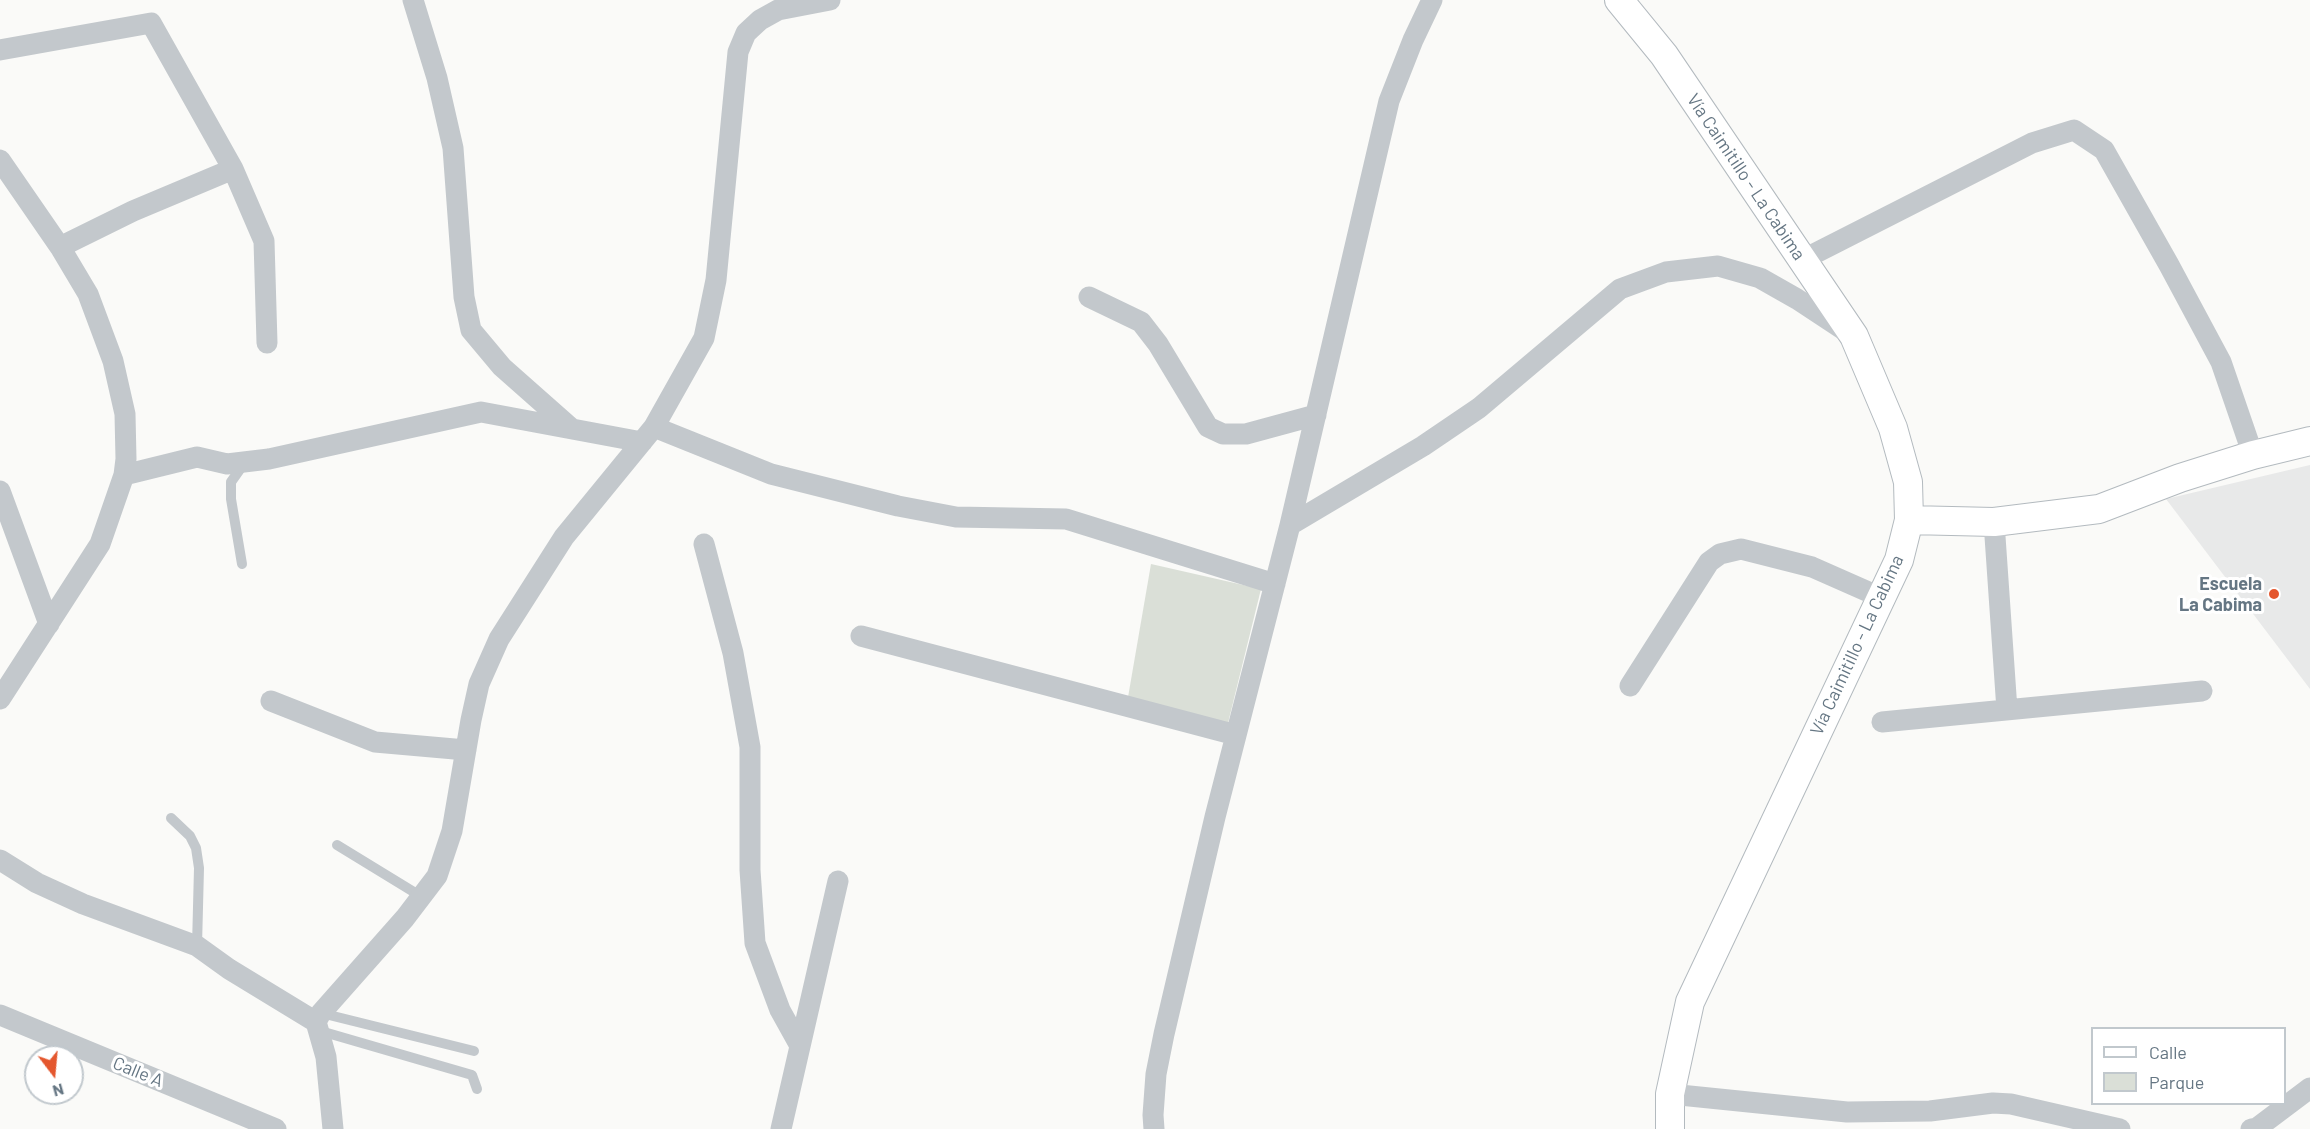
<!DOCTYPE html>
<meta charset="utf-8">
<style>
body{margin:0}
#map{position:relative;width:2310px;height:1129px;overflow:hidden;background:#fafaf8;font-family:Barlow,sans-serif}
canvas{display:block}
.legend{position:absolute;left:2091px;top:1027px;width:195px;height:78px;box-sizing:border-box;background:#fff;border:2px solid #c1c8cd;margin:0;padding:8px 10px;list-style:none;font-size:18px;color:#657683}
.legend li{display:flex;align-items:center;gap:12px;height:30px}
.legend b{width:30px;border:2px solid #c1c8cd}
.north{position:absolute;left:24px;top:1045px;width:60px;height:60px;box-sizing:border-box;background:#fff;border:2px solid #c1c8cd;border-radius:50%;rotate:164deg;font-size:16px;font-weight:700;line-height:24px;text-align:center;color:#657683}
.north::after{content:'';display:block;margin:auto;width:21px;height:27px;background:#e4572e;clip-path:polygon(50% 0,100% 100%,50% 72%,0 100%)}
</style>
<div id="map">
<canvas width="2310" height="1129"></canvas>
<ul class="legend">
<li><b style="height:8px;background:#fff"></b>Calle</li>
<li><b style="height:16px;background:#dadfd7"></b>Parque</li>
</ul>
<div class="north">N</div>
</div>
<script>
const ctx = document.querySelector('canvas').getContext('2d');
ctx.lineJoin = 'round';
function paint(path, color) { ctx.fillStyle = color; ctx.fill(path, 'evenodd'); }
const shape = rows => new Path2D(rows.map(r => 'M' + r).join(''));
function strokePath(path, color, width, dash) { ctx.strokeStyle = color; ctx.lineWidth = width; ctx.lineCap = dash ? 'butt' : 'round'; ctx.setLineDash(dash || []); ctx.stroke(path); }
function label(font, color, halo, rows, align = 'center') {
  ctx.font = font + ' Barlow,sans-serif'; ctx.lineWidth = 6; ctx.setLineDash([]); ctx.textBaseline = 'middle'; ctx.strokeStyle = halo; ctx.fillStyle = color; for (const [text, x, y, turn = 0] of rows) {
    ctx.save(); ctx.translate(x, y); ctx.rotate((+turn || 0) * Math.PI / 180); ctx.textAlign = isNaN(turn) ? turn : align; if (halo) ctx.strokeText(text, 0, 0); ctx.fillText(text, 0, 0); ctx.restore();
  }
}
paint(shape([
 [2310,465,2310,689,2166,499]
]), '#e8e9e9');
paint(shape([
 [1151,564,1261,589,1227,727,1127,703]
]), '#dadfd7');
const secondary = shape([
 [1619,0,1664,55,1854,336,1893,428,1908,482,1909,520,1899,560,1690,1002,1670,1094,1670,1129],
 [1909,520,1994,522,2099,509,2180,478,2253,455,2310,441]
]);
strokePath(secondary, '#b3babf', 30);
strokePath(shape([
 [242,564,231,499,231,482,243,465],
 [171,818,190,836,196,848,199,868,197,946],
 [337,845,422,897],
 [321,1013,474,1051],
 [317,1030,472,1075,477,1089]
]), '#c3c8cc', 10);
strokePath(shape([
 [413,0,437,78,453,148,464,297,471,330,502,367,571,428],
 [0,50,151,23,233,169,264,241,267,343],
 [0,160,60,247,88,294,113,361,125,414,126,459,124,475,100,544,0,699],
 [60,247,133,211,233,169],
 [1802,260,2032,143,2074,130,2104,150,2169,265,2221,362,2253,455],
 [1089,297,1141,322,1158,344,1208,427,1223,434,1246,434,1316,415],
 [654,427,771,474,898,506,956,517,1066,519,1275,584],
 [124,475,197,457,227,464,269,459,481,412,642,442],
 [0,491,49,624],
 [1994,522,2007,710],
 [1290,525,1423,446,1479,408,1620,289,1666,272,1718,266,1760,278,1797,299,1847,332],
 [704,544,733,653,750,747,750,870,755,943,780,1010,800,1046],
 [861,636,1236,735],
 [1630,686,1709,562,1720,554,1741,549,1812,567,1880,597],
 [271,701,375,742,466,750],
 [1882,722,2202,691],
 [0,860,37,883,83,904,197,946,229,969,316,1022],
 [0,1015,276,1129],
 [1670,1094,1847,1112,1930,1111,1993,1103,2011,1104,2120,1129],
 [333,1129,326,1057,316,1022,321,1013,405,918,437,876,452,831,471,720,479,684,499,639,564,537,654,427,704,338,716,280,738,52,746,33,760,20,778,10,830,0],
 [781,1129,838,881],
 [1154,1129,1153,1115,1156,1074,1164,1034,1215,817,1290,525,1389,101,1413,40,1432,0],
 [2251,1129,2257,1128,2310,1088]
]), '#c3c8cc', 21);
strokePath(secondary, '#fff', 28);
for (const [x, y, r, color] of [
 [2274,594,6,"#e4572e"]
]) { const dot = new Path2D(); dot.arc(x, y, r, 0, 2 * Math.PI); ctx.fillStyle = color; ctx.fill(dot); strokePath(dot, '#fff', 2); }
label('18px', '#657683', '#fff', [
 ["Vía Caimitillo - La Cabima",1746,177,56],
 ["Vía Caimitillo - La Cabima",1857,645,-65],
 ["Calle A",138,1072,22]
]);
label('bold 18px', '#657683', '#fff', [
 ["Escuela",2262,584],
 ["La Cabima",2262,605]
], 'right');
</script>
